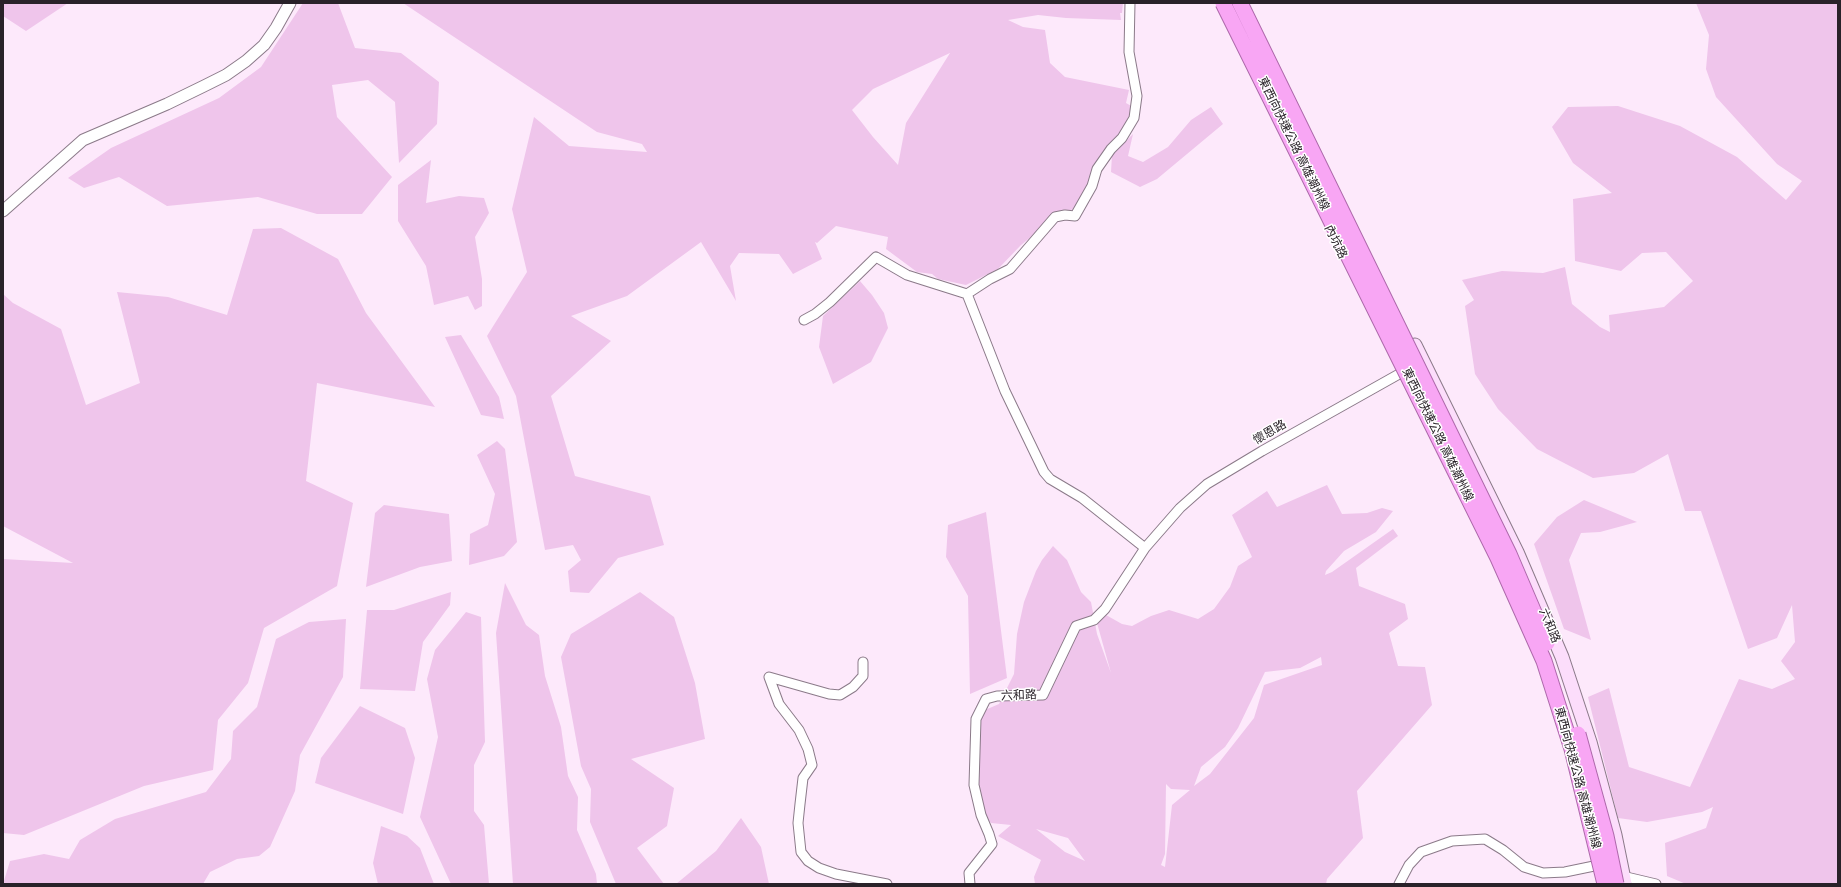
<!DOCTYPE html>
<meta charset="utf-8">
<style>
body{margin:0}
#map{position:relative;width:1841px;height:887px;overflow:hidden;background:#fde9fb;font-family:"Roboto Condensed",sans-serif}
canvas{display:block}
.frame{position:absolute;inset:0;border:4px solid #292229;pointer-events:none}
</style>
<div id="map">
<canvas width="1841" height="887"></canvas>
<div class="frame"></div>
</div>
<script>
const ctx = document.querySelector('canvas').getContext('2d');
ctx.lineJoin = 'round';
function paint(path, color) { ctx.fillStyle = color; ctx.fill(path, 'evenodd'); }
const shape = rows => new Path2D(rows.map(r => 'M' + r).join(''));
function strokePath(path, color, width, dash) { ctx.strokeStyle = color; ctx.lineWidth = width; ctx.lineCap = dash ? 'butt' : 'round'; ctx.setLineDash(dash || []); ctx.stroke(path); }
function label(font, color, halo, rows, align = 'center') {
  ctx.font = font + ' "Roboto Condensed","Noto Sans TC",sans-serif'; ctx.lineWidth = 3; ctx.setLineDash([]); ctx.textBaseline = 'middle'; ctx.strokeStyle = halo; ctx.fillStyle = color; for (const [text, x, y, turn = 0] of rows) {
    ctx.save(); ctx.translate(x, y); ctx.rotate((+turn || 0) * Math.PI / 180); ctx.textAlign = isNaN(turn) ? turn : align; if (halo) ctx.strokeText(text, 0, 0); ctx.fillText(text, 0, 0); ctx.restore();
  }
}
paint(shape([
 [3,3,68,3,26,31,3,16],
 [303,3,338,3,355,48,401,53,439,82,437,124,399,163,395,102,368,80,332,85,337,117,392,177,362,214,317,214,258,197,167,206,119,177,84,188,68,178,111,148,219,98,261,67],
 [403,3,1123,3,1122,13,1120,13,1121,20,1066,18,1038,15,1008,20,1023,27,1045,30,1050,63,1065,77,1129,90,1126,103,1133,107,1123,130,1075,209,1062,212,1021,245,998,269,966,285,938,279,932,274,917,272,886,249,888,237,836,226,817,243,815,242,822,259,793,274,779,254,739,253,730,266,736,301,701,242,627,296,571,316,611,341,551,396,575,476,650,496,664,545,618,558,589,593,570,592,568,571,581,560,573,545,545,550,516,396,487,336,527,272,512,209,534,117,569,146,647,152,642,144,597,132],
 [950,53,906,123,898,165,873,137,852,110,873,89],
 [1696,3,1838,3,1838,884,1686,884,1667,876,1665,843,1706,828,1713,807,1702,812,1647,822,1618,818,1588,697,1609,688,1629,767,1690,787,1739,679,1772,689,1795,679,1781,661,1795,642,1792,605,1777,638,1748,649,1701,511,1685,511,1668,454,1634,473,1593,478,1537,449,1498,409,1475,374,1465,306,1474,300,1462,280,1502,271,1543,273,1565,267,1572,304,1600,327,1610,332,1609,315,1664,307,1693,281,1666,252,1642,253,1621,271,1575,261,1573,199,1612,193,1573,163,1552,127,1568,107,1618,106,1680,126,1737,157,1786,200,1802,181,1777,164,1716,97,1706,69,1709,35],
 [1211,107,1223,124,1157,179,1140,187,1111,172,1112,155,1133,134,1128,156,1143,162,1168,147,1191,120],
 [431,160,426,203,459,196,484,198,489,213,475,237,482,279,482,306,475,310,468,296,434,305,426,266,398,221,398,185],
 [281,228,338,259,366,313,435,407,317,383,306,481,353,503,337,586,264,628,248,683,218,720,213,770,144,786,24,835,3,833,3,559,73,563,3,526,3,294,13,303,61,329,86,405,140,383,117,292,168,297,227,315,253,229],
 [860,281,872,295,884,313,888,328,871,362,833,384,819,347,823,316],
 [461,335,499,397,504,419,481,415,445,337],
 [497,441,505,449,517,542,504,556,469,565,470,534,488,525,495,494,477,455],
 [1327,485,1342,514,1367,513,1382,508,1393,511,1376,532,1344,551,1326,571,1325,575,1332,572,1393,529,1398,536,1356,568,1359,586,1405,604,1408,619,1389,633,1398,666,1425,667,1432,705,1357,791,1363,838,1327,879,1326,884,1035,884,1034,877,1041,860,998,836,1011,825,991,823,978,805,979,723,985,710,999,704,1014,674,1017,634,1024,602,1036,571,1042,560,1053,546,1067,560,1081,592,1091,602,1097,634,1111,673,1097,623,1106,615,1122,624,1132,626,1151,616,1169,610,1198,619,1214,609,1230,587,1238,566,1252,557,1232,515,1267,491,1277,507],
 [1321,657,1322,665,1264,685,1254,718,1210,774,1194,786,1201,767,1225,747,1238,728,1265,672,1300,668],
 [1166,784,1171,789,1190,790,1172,805,1165,867,1161,865,1165,854],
 [1036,829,1068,838,1085,861,1065,852],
 [1584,500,1637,522,1600,532,1581,533,1569,560,1591,640,1564,629,1534,544,1557,517],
 [384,505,449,514,452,561,420,567,366,587,375,513],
 [986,512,1007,678,970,694,968,596,946,557,948,525],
 [505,583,526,625,539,635,545,676,561,727,568,776,578,797,577,830,596,874,597,884,513,884,496,633],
 [451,592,450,605,423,642,415,691,360,689,367,610,394,610],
 [640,592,674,617,695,683,705,739,631,759,674,788,667,826,637,848,664,884,616,884,590,822,591,789,581,766,561,657,571,634],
 [466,612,481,617,485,742,474,765,474,811,484,825,489,884,451,884,420,817,438,737,427,679,435,650],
 [346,619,343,677,300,755,295,791,270,847,259,856,237,859,210,872,203,884,3,884,10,861,44,854,69,859,80,840,115,819,206,792,231,759,233,731,257,707,276,639,309,622],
 [360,706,405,728,415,758,403,814,315,783,321,758],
 [741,818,761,847,769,884,676,884,716,851],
 [381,826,407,836,420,848,434,884,378,884,373,863]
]), '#efc5eb');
const minor = shape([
 [967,294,990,279,1010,269,1055,217,1065,215,1075,216,1092,186,1097,169,1111,149,1122,138,1134,118,1137,96,1129,52,1130,3],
 [967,294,1005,391,1044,472,1050,479,1082,498,1145,548],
 [804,320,815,314,830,302,876,257,907,275,967,294],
 [863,662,863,676,853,687,840,695,829,694,769,677,779,704,799,730,808,749,812,765,803,778,800,804,798,823,801,852,808,861,819,868,836,874,887,884],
 [1618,875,1656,884],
 [970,884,969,873,992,844,989,834,981,815,974,785,976,719,986,699,997,696,1043,695,1076,626,1094,620,1105,609,1145,548,1180,508,1207,484,1262,451,1408,369],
 [1399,884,1409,865,1421,852,1452,841,1485,839,1503,850,1524,867,1543,873,1565,872,1594,866,1605,870]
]);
const tertiary = shape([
 [3,211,83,140,167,104,204,86,226,75,246,61,264,45,276,28,290,3]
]);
const secondary = shape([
 [1415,345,1517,552,1562,657,1590,742,1615,835,1625,884]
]);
strokePath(minor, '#8b7a89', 11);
strokePath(tertiary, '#8b7a89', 13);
strokePath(secondary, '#8b7a89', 15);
strokePath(minor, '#fff', 9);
strokePath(tertiary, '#fff', 11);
strokePath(secondary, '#fcddfb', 13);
const trunkBridge = shape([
 [1223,3,1498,558,1544,661,1572,749,1605,884],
 [1240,3,1509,554,1547,643],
 [1578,734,1606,836,1616,884]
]);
strokePath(trunkBridge, '#ae69ab', 17, []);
strokePath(trunkBridge, '#f8a6f4', 15);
label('12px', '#292229', '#fff', [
 ["東西向快速公路 高雄潮州線",1293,144,64],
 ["內坑路",1335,242,64],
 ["懷恩路",1270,433,-30],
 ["東西向快速公路 高雄潮州線",1437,435,64],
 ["六和路",1549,626,67],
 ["六和路",1019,696,-2],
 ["東西向快速公路 高雄潮州線",1577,778,75]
]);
</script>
